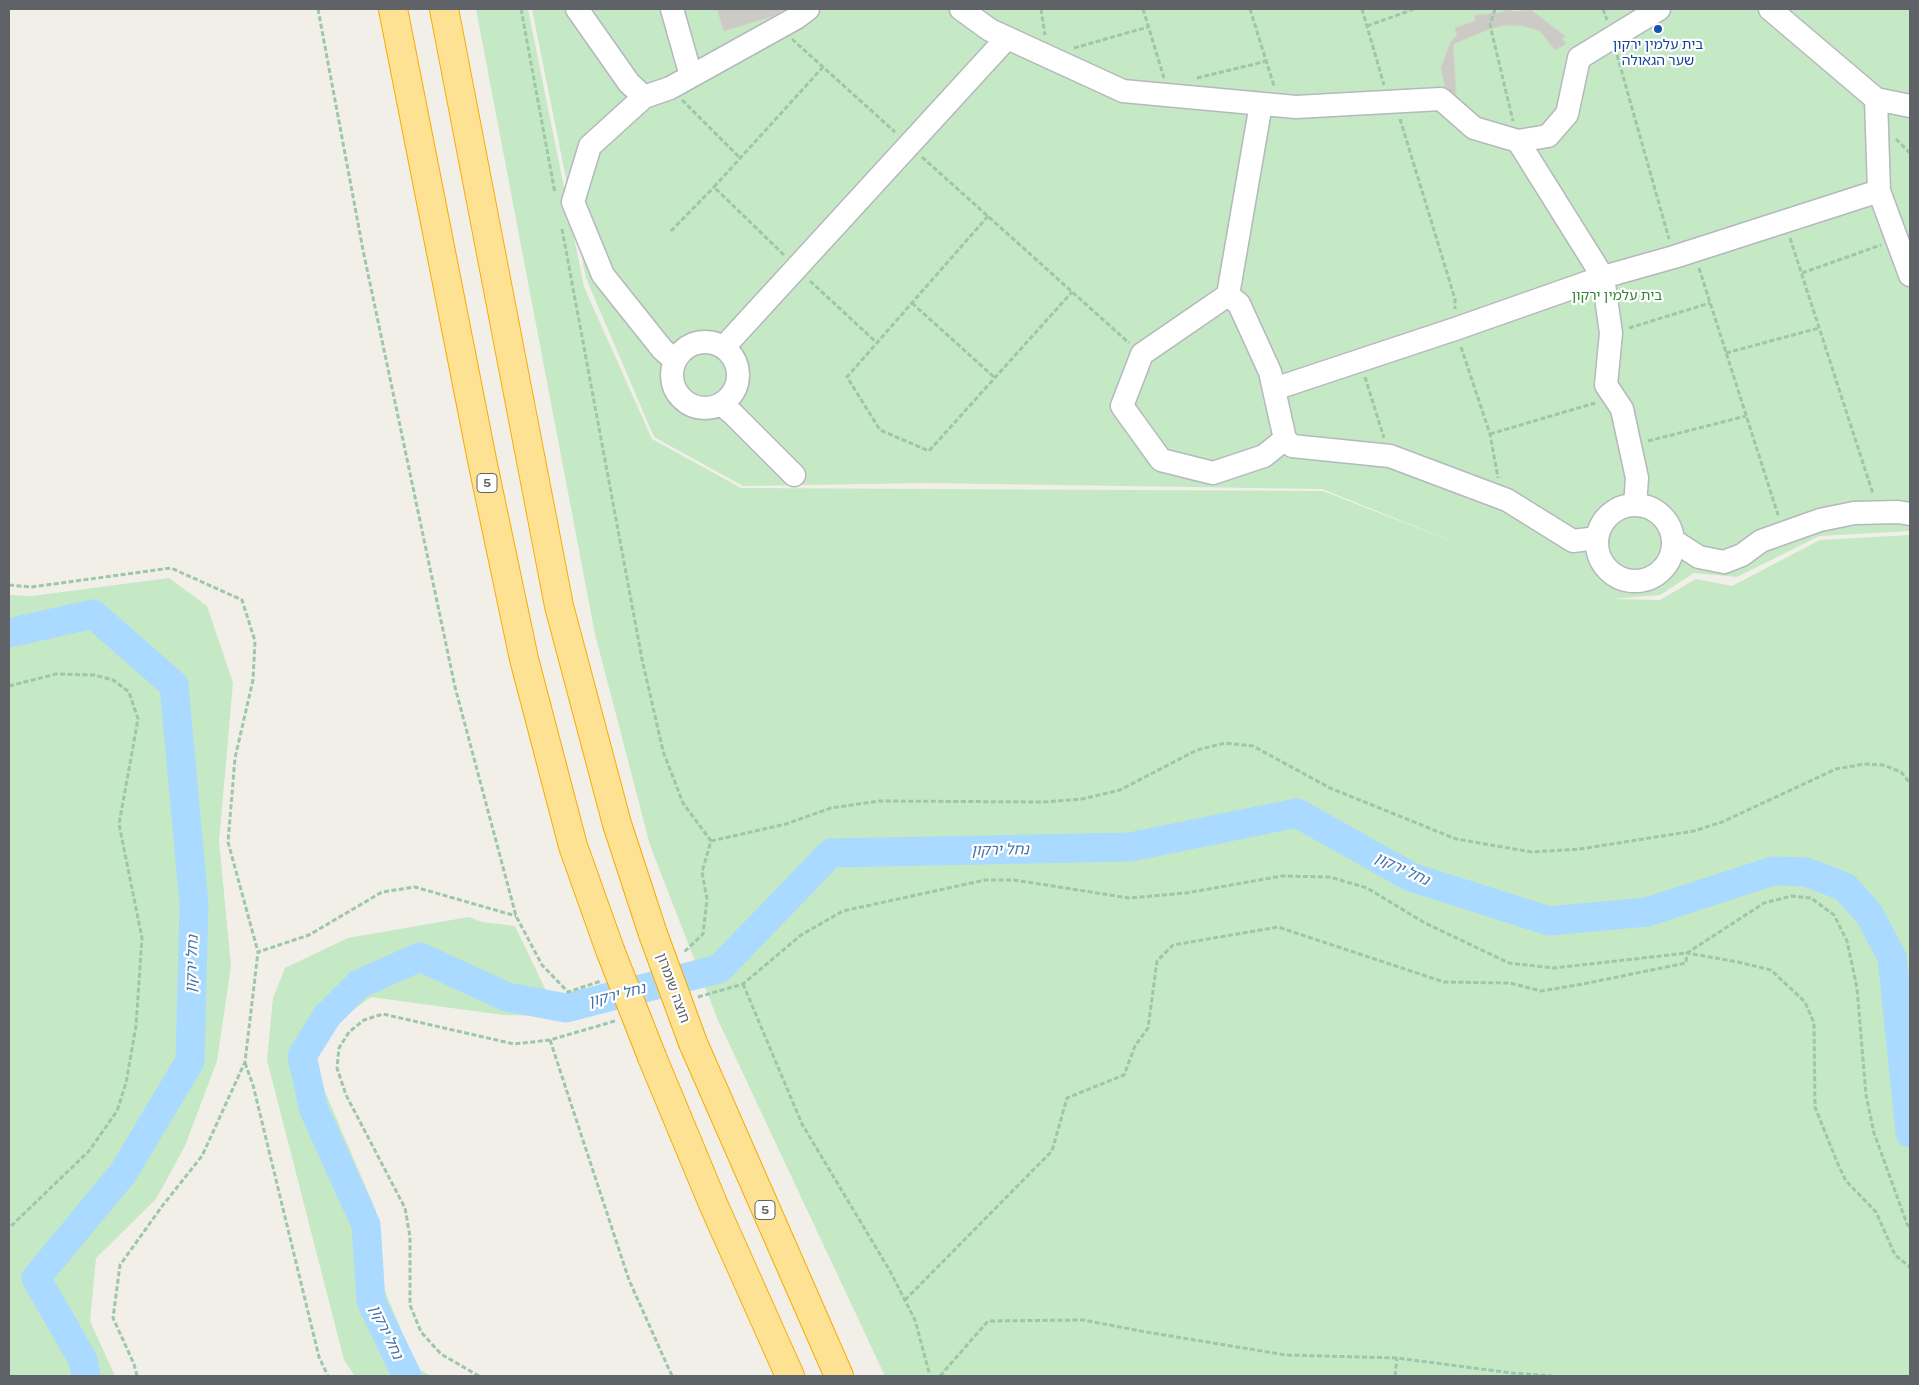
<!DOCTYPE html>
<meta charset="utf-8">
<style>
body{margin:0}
#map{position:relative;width:1919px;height:1385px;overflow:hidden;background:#f1efe8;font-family:"Public Sans",sans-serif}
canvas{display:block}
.frame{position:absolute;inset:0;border:10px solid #5f6368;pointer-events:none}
</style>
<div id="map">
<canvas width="1919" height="1385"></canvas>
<div class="frame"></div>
</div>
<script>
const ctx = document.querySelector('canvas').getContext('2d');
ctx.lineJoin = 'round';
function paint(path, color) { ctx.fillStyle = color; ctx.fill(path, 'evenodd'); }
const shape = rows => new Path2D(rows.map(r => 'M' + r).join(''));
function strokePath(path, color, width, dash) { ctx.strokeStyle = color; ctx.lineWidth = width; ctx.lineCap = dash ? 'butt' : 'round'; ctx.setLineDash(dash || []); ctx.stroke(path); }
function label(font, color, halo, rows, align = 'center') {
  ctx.font = font + ' "Public Sans","Noto Sans Hebrew",sans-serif'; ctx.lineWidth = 4.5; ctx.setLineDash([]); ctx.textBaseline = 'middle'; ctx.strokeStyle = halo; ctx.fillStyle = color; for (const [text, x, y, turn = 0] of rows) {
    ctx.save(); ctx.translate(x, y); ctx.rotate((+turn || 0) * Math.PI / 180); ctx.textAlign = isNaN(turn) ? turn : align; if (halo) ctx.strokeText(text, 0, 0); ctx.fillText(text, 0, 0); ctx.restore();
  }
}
paint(shape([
 [476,9,528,9,584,287,652,439,741,488,1323,491,1479,552,1322,489,925,483,743,486,654,437,586,278,532,9,1910,9,1910,531,1819,536,1737,577,1694,573,1660,595,1611,599,1660,600,1696,579,1732,586,1820,540,1910,535,1910,1376,885,1376,717,1018,650,845,595,634],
 [169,578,207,606,233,683,219,841,231,966,217,1061,185,1146,156,1199,96,1258,90,1321,115,1376,9,1376,9,595,32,596],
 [469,917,482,922,515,926,558,1016,503,1015,371,997,305,1045,376,1211,384,1289,417,1368,431,1376,355,1376,344,1360,267,1060,273,998,285,968,348,938]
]), '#c5e8c5');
strokePath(shape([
 [9,633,93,614,174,685,194,904,190,1061,123,1173,36,1278,83,1360,86,1376],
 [407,1376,371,1301,366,1225,314,1110,302,1056,327,1016,359,984,420,957,507,997,566,1008,719,969,831,853,1130,847,1297,813,1411,877,1549,921,1647,912,1773,871,1806,872,1845,887,1869,914,1892,957,1910,1133]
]), '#aadaff', 29);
const building = shape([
 [717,9,785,9,773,16,724,31,717,9],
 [1511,9,1512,12,1531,10,1565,36,1564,38,1561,37,1566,44,1555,50,1540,31,1523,26,1504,25,1487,30,1453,44,1456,95,1445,87,1441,68,1451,41,1457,36,1455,28,1475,21,1475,15,1499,13,1511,9]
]);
paint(building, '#cccac5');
strokePath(building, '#d6d1c6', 1);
const minor = shape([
 [577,9,629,83,644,97],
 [672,9,691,76],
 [961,9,990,30,1123,91,1296,107,1441,99,1474,128,1518,141,1548,136,1567,114,1579,58,1659,9],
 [1770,9,1876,99,1910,106],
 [1876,99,1879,191,1910,275],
 [1518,141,1603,277,1611,333,1606,385,1622,409,1637,478,1635,505],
 [1228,295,1239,304,1270,372,1285,439,1264,456,1213,473,1161,460,1122,406,1142,354,1228,295,1261,104],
 '672 375a33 33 0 1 1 66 0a33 33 0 1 1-66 0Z',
 [724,347,1007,38],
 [674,360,662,349,603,275,573,202,590,146,644,97,670,88,796,18,808,9],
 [1274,389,1455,329,1603,277,1674,257,1879,191],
 [721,404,732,413,794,475],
 [1285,439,1292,446,1390,456,1507,500,1573,541,1597,538],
 '1597 543a38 38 0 1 1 76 0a38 38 0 1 1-76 0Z',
 [1674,541,1699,557,1724,562,1742,555,1761,541,1820,520,1854,513,1898,512,1910,514]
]);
const highway = shape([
 [393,9,483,465,524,659,573,846,610,950],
 [444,9,559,606,617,824,653,934],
 [693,1043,839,1376],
 [652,1057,714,1206,790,1376]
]);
strokePath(minor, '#b5b8bc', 25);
strokePath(highway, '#f9ab00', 30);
strokePath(shape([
 [318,9,363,250,455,687,516,916,542,965,568,992,601,981],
 [521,9,555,193],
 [1041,9,1045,35],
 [1143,9,1164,78],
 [1250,9,1274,86],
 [1362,9,1384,85],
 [1495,9,1490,25,1513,121],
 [1603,9,1607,20],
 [1367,26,1414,9],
 [792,39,895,132],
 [1074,48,1148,27],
 [1617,55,1669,239],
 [1197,78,1267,61],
 [682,100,740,158],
 [1400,119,1455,299,1455,309],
 [1896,139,1910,153],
 [922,157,1129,343],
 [988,216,847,377,880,430,929,451,1072,292],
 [562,229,642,659,663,751,683,803,711,841,702,872,707,899,703,934,683,953],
 [671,231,714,187],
 [1790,238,1873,494],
 [784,255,714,187,823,67],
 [1699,268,1778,515],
 [1802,273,1881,245],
 [810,281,877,343],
 [912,303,995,378],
 [1629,328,1710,303],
 [1461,347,1490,434,1498,478],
 [1726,353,1819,328],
 [1365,377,1384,438],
 [1490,434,1595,403],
 [1648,441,1746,416],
 [9,585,31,587,171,568,242,600,255,641,253,680,235,758,228,842,258,952],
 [9,686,56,674,94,675,113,680,129,692,138,719,119,824,142,938,136,1026,126,1083,117,1111,89,1151,9,1228],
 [711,841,786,824,831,808,879,801,1044,802,1082,799,1120,790,1197,750,1225,743,1253,746,1330,788,1456,839,1532,852,1580,849,1694,831,1722,822,1836,769,1864,764,1883,765,1901,772,1910,783],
 [743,984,802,1124,890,1271,915,1320,930,1376],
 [698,997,743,984,801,935,843,911,985,880,1014,880,1129,898,1186,893,1282,876,1330,877,1367,888,1425,923,1509,963,1554,968,1687,953,1764,903,1792,896,1811,898,1834,915,1847,941,1857,988,1866,1095,1874,1133,1907,1224,1910,1228],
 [550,1040,629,1280,672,1376],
 [245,1063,253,1085,319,1357,328,1376],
 [905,1300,1052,1151,1067,1098,1124,1075,1135,1046,1148,1028,1157,961,1173,945,1278,927,1444,982,1510,983,1541,991,1583,984,1686,963,1687,953,1738,962,1771,970,1805,1002,1814,1023,1815,1107,1837,1162,1846,1181,1876,1212,1895,1255,1910,1267],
 [137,1376,134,1364,113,1318,120,1265,163,1205,202,1156,245,1062,258,952,309,935,382,892,415,887,516,916],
 [479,1376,441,1354,421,1332,410,1305,410,1237,405,1208,346,1095,337,1068,339,1048,349,1032,364,1020,383,1014,514,1044,550,1040,615,1021],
 [940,1376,988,1321,1083,1320,1146,1332,1286,1355,1397,1358,1512,1373,1552,1376],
 [1395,1376,1397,1358]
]), '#9cc7a9', 3, [5, 2.5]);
strokePath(minor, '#fff', 22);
strokePath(highway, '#fde293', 28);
const highwayBridge = shape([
 [653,934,693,1043],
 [610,950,652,1057]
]);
strokePath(highwayBridge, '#f9ab00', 30, []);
strokePath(highwayBridge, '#fde293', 28);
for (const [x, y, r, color] of [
 [1658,29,5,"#1a4fb4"]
]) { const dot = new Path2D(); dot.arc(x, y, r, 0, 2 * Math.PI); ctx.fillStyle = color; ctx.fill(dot); strokePath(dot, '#fff', 2); }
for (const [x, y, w] of [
 [487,483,20],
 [765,1210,20]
]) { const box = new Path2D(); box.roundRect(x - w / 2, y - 9.5, w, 19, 4); ctx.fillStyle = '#fff'; ctx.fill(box); strokePath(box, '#5f6368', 1); }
label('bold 12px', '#5f6368', null, [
 ["5",487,483],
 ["5",765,1210]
]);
label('14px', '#164399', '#fff', [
 ["בית עלמין ירקון",1658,45],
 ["שער הגאולה",1658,61]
]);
label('14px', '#348238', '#fff', [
 ["בית עלמין ירקון",1617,296]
]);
label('14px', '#5f6368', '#fff', [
 ["חוצה שומרון",673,988,70]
]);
label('italic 15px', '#4174aa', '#fff', [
 ["נחל ירקון",1000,850,-1],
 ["נחל ירקון",1402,869,25],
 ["נחל ירקון",192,964,-88],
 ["נחל ירקון",617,995,-14],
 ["נחל ירקון",386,1332,65]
]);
</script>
